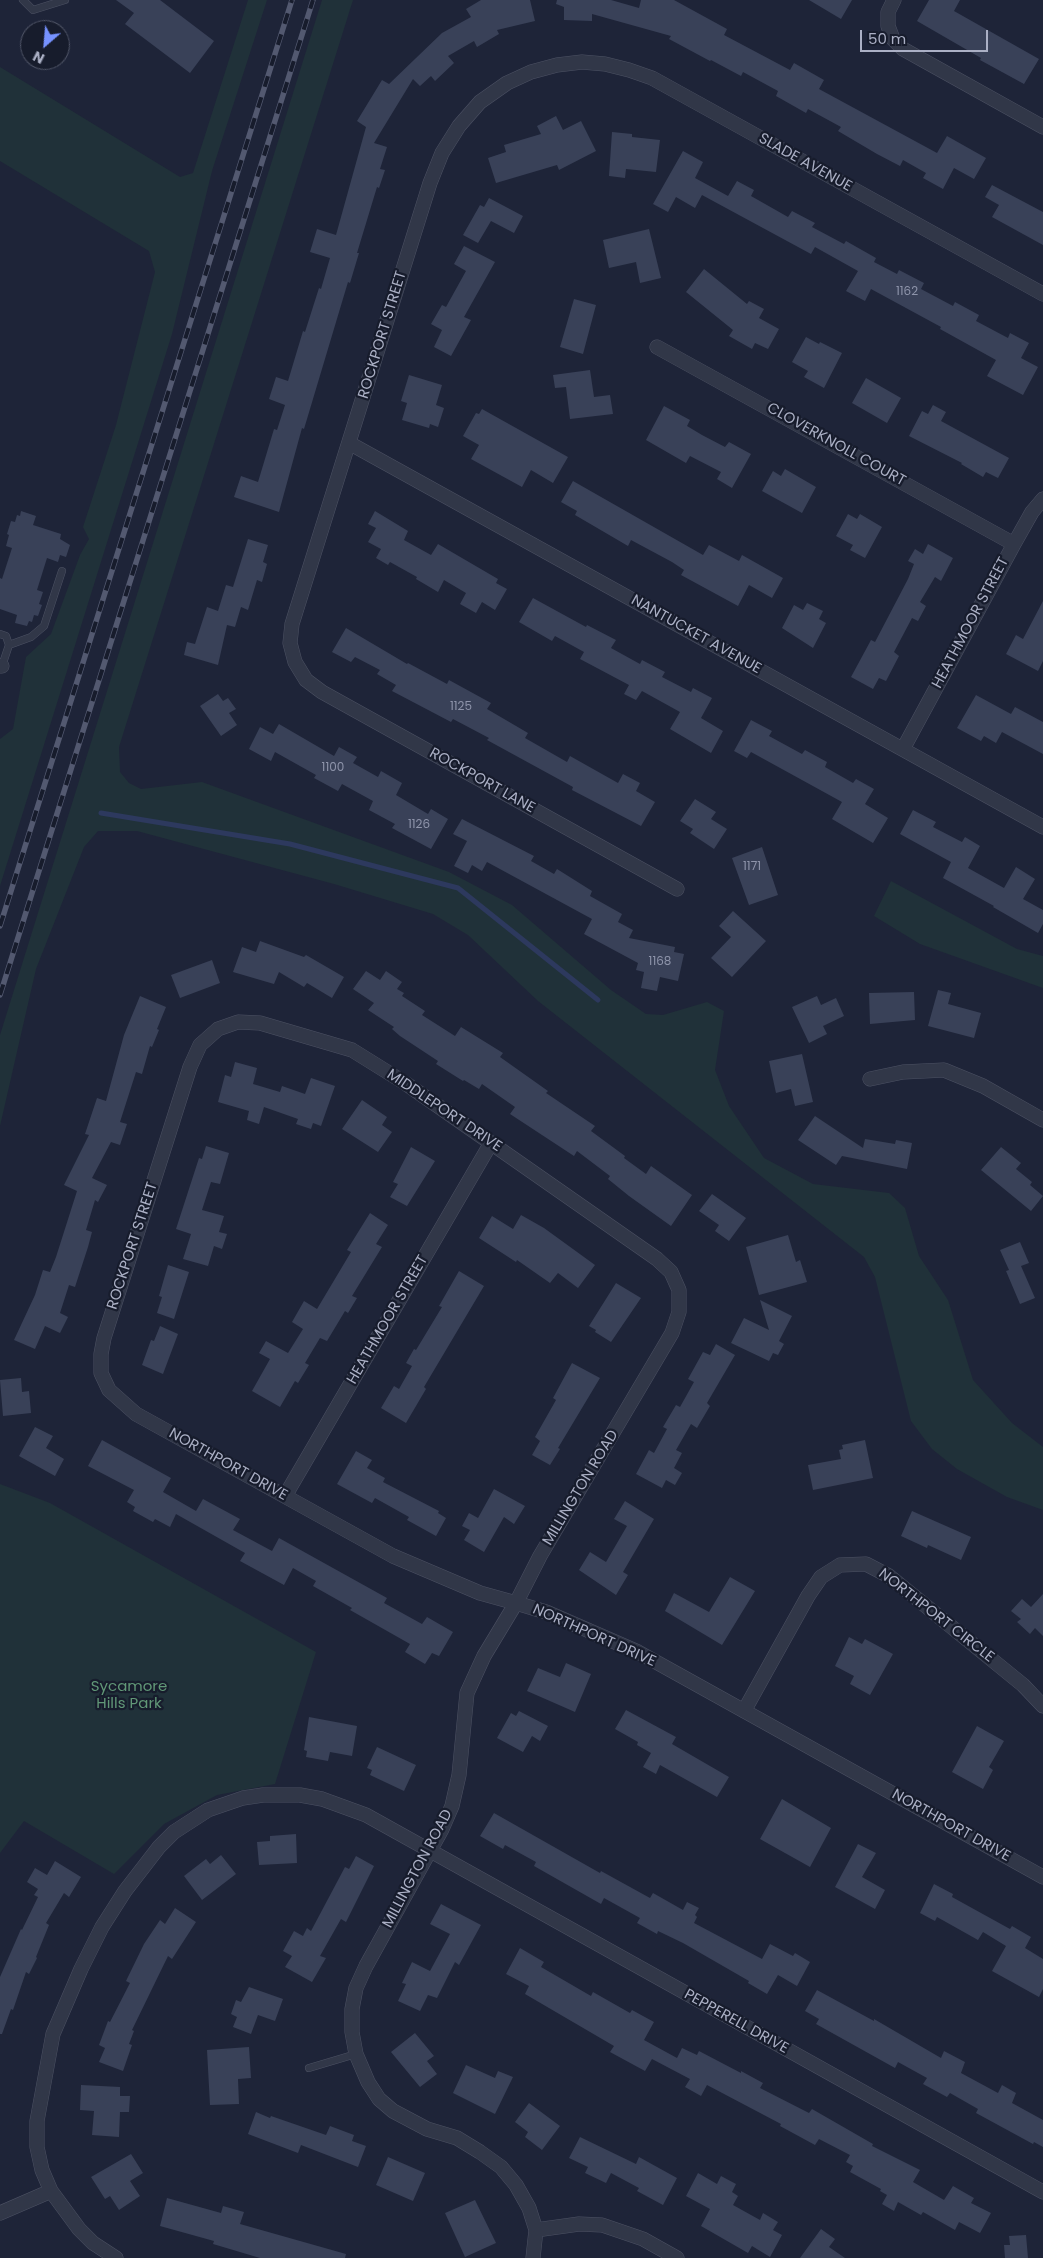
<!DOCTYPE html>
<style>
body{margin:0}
#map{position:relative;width:1043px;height:2258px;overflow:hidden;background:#1e2438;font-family:Poppins,sans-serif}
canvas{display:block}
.north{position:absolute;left:20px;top:20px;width:50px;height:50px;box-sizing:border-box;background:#171c2c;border:1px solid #525769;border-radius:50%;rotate:207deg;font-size:14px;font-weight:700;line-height:20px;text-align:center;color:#abb0c5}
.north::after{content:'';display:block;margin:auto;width:18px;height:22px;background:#7692ff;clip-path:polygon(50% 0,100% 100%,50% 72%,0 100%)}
.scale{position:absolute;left:860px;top:30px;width:128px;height:22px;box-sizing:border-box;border:2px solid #abb0c5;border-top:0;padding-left:6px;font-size:15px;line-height:18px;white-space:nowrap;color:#abb0c5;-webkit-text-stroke:4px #171c2c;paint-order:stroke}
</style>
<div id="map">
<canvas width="1043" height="2258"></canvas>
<div class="north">N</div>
<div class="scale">50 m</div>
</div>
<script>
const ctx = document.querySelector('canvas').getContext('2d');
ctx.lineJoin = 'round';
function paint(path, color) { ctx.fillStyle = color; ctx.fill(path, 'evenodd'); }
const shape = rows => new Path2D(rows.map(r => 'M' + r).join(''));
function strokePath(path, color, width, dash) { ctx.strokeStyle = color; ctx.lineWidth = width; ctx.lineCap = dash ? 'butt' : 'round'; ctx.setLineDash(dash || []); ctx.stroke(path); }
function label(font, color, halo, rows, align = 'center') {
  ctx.font = font + ' Poppins,sans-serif'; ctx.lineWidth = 4.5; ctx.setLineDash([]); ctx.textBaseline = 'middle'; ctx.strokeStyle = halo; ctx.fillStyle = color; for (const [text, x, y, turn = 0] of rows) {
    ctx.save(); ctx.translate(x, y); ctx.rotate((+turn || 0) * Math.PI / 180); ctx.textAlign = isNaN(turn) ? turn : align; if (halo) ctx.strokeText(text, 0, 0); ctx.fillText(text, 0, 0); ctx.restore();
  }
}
paint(shape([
 [248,0,267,0,212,171,172,334,0,886,0,739,13,729,26,657,51,634,80,555,89,539,83,527,116,425,155,272,149,251,0,161,0,67,180,177,193,173],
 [322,0,353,0,119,747,120,772,129,783,141,789,202,782,449,872,512,905,611,990,646,1014,663,1015,707,1002,724,1011,715,1070,729,1106,764,1158,813,1184,889,1193,905,1208,919,1256,948,1300,973,1380,1012,1423,1043,1447,1043,1510,1007,1497,957,1469,932,1449,911,1421,875,1277,864,1257,538,1001,468,935,433,914,334,884,137,831,98,831,84,847,36,969,0,1126,0,1035],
 [891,881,1017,949,1043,956,1043,988,920,944,874,916],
 [0,1484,50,1503,316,1652,275,1784,217,1795,164,1824,114,1874,24,1821,0,1853]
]), '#203139');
strokePath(shape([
 [101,813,290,844,458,888,598,1000]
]), '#2d395e', 5);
paint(shape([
 [116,0,160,0,214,41,190,73,125,24,134,13],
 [481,0,530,0,535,21,497,30,499,34,477,47,474,41,448,56,454,63,435,81,431,76,420,86,413,79,374,143,387,147,380,169,385,170,379,188,377,187,357,253,359,253,350,283,348,282,304,429,302,428,279,512,234,497,241,476,258,482,274,429,277,430,285,405,269,399,276,377,288,381,303,331,305,332,319,288,321,289,330,258,310,252,317,229,336,235,366,127,357,121,382,80,389,84,442,33,471,17,466,9],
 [557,0,611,0,639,8,641,0,674,0,727,29,724,35,790,70,794,63,824,80,819,89,937,153,947,136,986,158,974,179,954,168,943,189,923,178,926,173,903,160,900,166,877,154,838,131,841,127,808,109,806,113,776,96,778,91,743,72,741,76,711,60,710,61,669,39,671,36,592,14,592,21,564,20,564,7,556,4],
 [809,0,852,0,841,19],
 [929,0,960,0,954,11,1039,59,1024,84,980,60,981,58,917,21],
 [556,116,563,130,581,121,596,151,559,170,557,165,496,183,488,158,506,152,504,145,541,134,537,126],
 [612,132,632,134,632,137,660,140,656,172,626,169,625,178,609,176],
 [683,151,703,162,695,178,728,196,737,181,754,190,751,196,788,217,792,211,815,223,812,227,844,244,846,241,876,258,874,262,897,274,899,270,924,283,921,289,953,306,955,302,979,315,976,321,1008,338,1010,333,1029,343,1021,358,1038,367,1023,395,987,376,996,360,940,329,941,327,871,289,865,301,846,291,858,271,815,247,811,254,702,195,695,208,676,197,668,212,653,204],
 [992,185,1043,212,1043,245,992,217,999,205,985,197],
 [489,198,523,216,514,233,491,221,478,243,463,235,480,205,484,207],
 [649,229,661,278,640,283,636,262,609,268,603,240],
 [464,246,495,262,464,317,471,320,451,356,434,347,442,330,431,324,442,305,446,307,466,271,454,264],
 [704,269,747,304,749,301,764,309,759,318,779,329,768,349,755,343,752,349,729,336,733,330,686,292],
 [574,299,596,305,583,354,560,347],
 [806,337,819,344,820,342,842,353,824,388,804,377,808,371,792,362],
 [590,370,594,397,610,395,613,414,570,419,566,387,555,388,553,375],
 [409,375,442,385,436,405,444,408,438,427,430,424,429,428,402,420,407,403,401,401],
 [866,378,901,398,887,423,852,403],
 [933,405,946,412,941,421,1009,458,998,478,986,472,983,477,961,464,962,463,909,436,922,411,928,414],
 [664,406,690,420,687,426,702,435,725,447,729,442,751,454,732,488,717,479,721,472,690,456,686,463,646,440],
 [482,409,568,457,553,483,531,470,522,487,471,459,479,445,463,436,476,413,479,414],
 [785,469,816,487,802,513,762,491,773,471,781,476],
 [573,481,703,555,709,545,739,561,742,555,783,578,772,598,749,585,738,606,681,575,684,570,672,562,631,540,628,546,575,515,577,511,561,502],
 [21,511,36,516,33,525,61,534,60,539,70,545,66,557,60,555,58,562,47,558,37,590,43,592,39,604,42,605,38,616,34,615,32,622,29,621,27,626,15,623,17,615,0,609,0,578,2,579,12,548,6,546,9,535,7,534,11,521,15,522,17,515,20,516],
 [375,511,408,531,404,540,431,555,438,544,498,579,496,583,507,589,495,610,482,602,476,613,460,604,466,593,444,580,438,592,416,579,417,577,390,562,388,565,376,558,381,549,368,542,376,528,368,524],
 [848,514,857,519,860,514,882,527,865,558,850,550,853,545,836,536],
 [248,539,268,545,263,562,267,564,262,582,257,580,248,610,241,607,235,627,227,625,218,665,184,655,187,642,195,644,207,607,218,611,226,585,233,587],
 [928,544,953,558,941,581,935,577,920,602,926,606,918,621,912,618,894,652,899,656,886,681,879,678,873,689,851,677,871,640,875,642,908,579,914,564,908,561,915,549,923,554],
 [533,598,586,627,587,625,616,640,611,648,640,664,642,660,665,672,662,677,691,692,693,688,712,698,701,718,723,731,711,753,670,729,680,712,642,691,636,700,624,694,629,685,580,659,584,652,555,636,552,641,519,622],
 [1043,601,1043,661,1038,671,1006,654,1016,635,1023,639],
 [807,603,823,611,819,619,826,623,813,648,782,628,794,605,803,610],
 [346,628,407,664,408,663,447,684,449,680,491,703,487,709,528,733,525,738,567,762,570,756,618,783,623,774,640,783,636,791,655,802,641,826,572,790,573,787,487,740,489,738,453,719,451,722,392,691,396,685,377,674,380,670,355,657,351,662,332,652],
 [218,694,223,701,228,698,236,709,229,713,237,725,221,736,200,706],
 [976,695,1011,714,1015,707,1043,722,1043,754,1002,732,996,743,984,736,981,741,957,728],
 [751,720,772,731,769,736,802,754,805,750,827,762,825,767,853,783,856,779,874,789,865,804,888,818,873,843,832,819,842,802,751,752,747,758,734,751],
 [279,724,334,756,339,747,357,757,353,763,378,777,381,771,402,783,396,795,428,814,431,809,448,819,431,849,392,828,395,824,369,810,373,801,342,784,338,791,314,778,316,775,275,752,271,761,249,749,260,727,273,734],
 [695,799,716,812,711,819,727,829,714,849,690,833,693,829,680,821],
 [913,810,936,822,933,827,962,842,965,837,980,846,968,868,1004,888,1016,867,1035,879,1023,899,1043,910,1043,924,1038,933,993,907,994,906,943,878,951,862,900,834],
 [462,819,534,856,531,861,554,874,557,869,592,891,590,896,622,914,618,922,633,930,629,938,675,947,674,952,684,954,678,981,660,977,657,991,641,988,644,972,636,970,638,963,584,934,592,919,487,862,482,871,472,865,468,873,454,866,467,841,453,834],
 [762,847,778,895,749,905,732,858],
 [733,911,766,941,732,977,711,958,731,937,719,926],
 [260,941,304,957,306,955,344,977,332,998,307,983,304,987,279,972,274,984,233,972,242,947,256,952],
 [212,960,220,983,180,998,171,975],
 [366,971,380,980,386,971,402,982,397,989,404,993,402,996,425,1011,422,1015,455,1036,461,1027,503,1053,500,1057,548,1091,546,1093,595,1126,591,1131,625,1156,624,1158,646,1174,651,1166,692,1195,671,1226,629,1196,608,1179,610,1176,577,1151,574,1156,510,1114,515,1107,482,1084,479,1089,464,1080,463,1081,436,1064,438,1061,400,1036,392,1029,394,1027,368,1010,374,1003,353,989],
 [938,990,951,993,948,1004,981,1013,974,1038,928,1026],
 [914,992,915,1020,870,1024,869,993],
 [140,996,166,1007,157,1029,159,1030,152,1047,150,1046,142,1074,136,1072,120,1122,127,1124,120,1145,111,1142,92,1178,107,1185,98,1202,95,1200,86,1230,92,1232,88,1247,75,1287,69,1285,60,1313,68,1317,60,1333,45,1326,35,1349,14,1340,35,1295,43,1270,50,1272,56,1257,77,1191,64,1185,89,1135,85,1134,97,1098,106,1101,124,1035],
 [817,996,821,1005,836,998,844,1016,823,1026,827,1034,809,1043,792,1007],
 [802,1054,813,1102,795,1106,791,1089,776,1093,769,1061],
 [235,1062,257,1068,253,1084,280,1092,282,1086,305,1094,311,1078,335,1086,321,1126,313,1123,311,1129,296,1124,298,1119,264,1107,259,1124,247,1120,249,1111,218,1102,225,1075,231,1077],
 [362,1100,387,1117,382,1125,392,1132,378,1152,342,1129],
 [815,1116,863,1148,865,1139,895,1144,896,1140,912,1143,907,1169,842,1156,836,1165,798,1140],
 [206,1146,229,1153,220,1184,211,1182,202,1210,224,1216,219,1232,227,1234,222,1249,214,1246,208,1266,183,1259,191,1234,176,1229,199,1158,202,1159],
 [411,1147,435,1161,407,1206,390,1197,398,1184,393,1182],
 [1001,1147,1021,1163,1016,1169,1032,1182,1030,1185,1043,1196,1031,1211,981,1170],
 [712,1194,746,1218,729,1241,715,1231,719,1225,699,1211],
 [370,1213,388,1225,376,1244,382,1247,352,1296,357,1298,348,1313,345,1311,327,1341,320,1338,305,1363,309,1365,298,1383,295,1381,280,1407,252,1391,270,1359,259,1353,266,1341,288,1353,303,1329,292,1322,304,1301,317,1309,351,1252,347,1250],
 [521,1215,544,1228,595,1265,578,1288,558,1273,550,1283,517,1260,516,1262,479,1238,492,1216,513,1229],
 [788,1235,796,1262,800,1260,807,1282,759,1295,746,1247],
 [1020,1242,1029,1263,1021,1266,1035,1298,1020,1304,1006,1271,1009,1270,1000,1250],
 [168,1265,189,1272,174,1319,157,1313,162,1297,159,1296],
 [459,1271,484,1286,424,1387,426,1389,406,1423,381,1408,394,1386,399,1389,412,1366,406,1363,414,1349,416,1350,442,1307,439,1306],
 [616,1283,641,1298,611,1342,595,1332,596,1330,589,1326],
 [760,1300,792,1316,779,1341,784,1344,778,1355,773,1353,769,1361,731,1343,744,1318,769,1330],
 [160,1326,178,1334,163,1374,142,1365,151,1340,154,1341],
 [716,1344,735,1355,707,1403,710,1406,697,1428,691,1424,676,1450,682,1453,674,1468,682,1473,675,1485,666,1480,662,1488,636,1474,649,1450,654,1453,667,1429,663,1427,676,1405,680,1407,694,1382,688,1379,703,1352,710,1355],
 [572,1363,600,1378,558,1448,560,1449,550,1465,532,1455,540,1441,535,1437,556,1400,553,1398],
 [21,1378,22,1392,29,1391,31,1413,3,1416,0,1380],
 [35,1427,53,1436,46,1448,64,1459,55,1476,19,1456],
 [102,1440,171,1478,163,1492,196,1511,203,1499,240,1519,233,1530,272,1551,279,1538,387,1598,384,1603,422,1624,427,1617,453,1632,439,1656,432,1653,425,1664,405,1652,410,1644,350,1610,352,1608,313,1586,316,1581,293,1568,284,1585,240,1561,245,1553,176,1514,170,1527,155,1519,153,1522,133,1511,135,1507,127,1502,134,1490,88,1466],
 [865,1440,873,1478,813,1490,808,1465,841,1459,839,1450,843,1449,842,1445],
 [356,1451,372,1460,367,1468,385,1478,383,1482,439,1511,438,1513,446,1518,436,1536,407,1520,409,1517,375,1498,372,1503,337,1484],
 [494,1489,525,1506,514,1524,504,1517,484,1552,464,1540,470,1530,462,1526,469,1513,478,1518],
 [625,1501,654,1519,623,1572,628,1575,616,1595,579,1570,590,1552,606,1562,627,1526,614,1519],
 [912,1511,971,1537,961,1560,928,1545,927,1548,901,1536],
 [730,1577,755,1591,722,1645,665,1611,674,1593,709,1612],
 [1043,1594,1043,1636,1035,1628,1030,1634,1017,1622,1021,1619,1011,1611,1022,1599,1031,1607],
 [849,1637,862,1644,865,1639,893,1654,870,1695,850,1684,854,1676,835,1666],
 [566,1663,591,1674,575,1712,527,1691,538,1668,560,1677],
 [626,1710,676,1737,672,1744,729,1777,717,1797,660,1765,656,1774,643,1767,651,1753,637,1745,638,1742,615,1729],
 [519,1711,548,1726,540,1741,532,1736,523,1752,497,1738,511,1713,516,1716],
 [309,1717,357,1726,352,1756,330,1752,328,1761,306,1757,307,1751,304,1750],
 [977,1726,1004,1741,989,1767,993,1770,983,1789,952,1772],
 [377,1747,416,1765,404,1791,370,1775,372,1770,367,1768],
 [782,1799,831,1828,810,1867,760,1839],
 [494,1813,600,1873,601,1871,650,1898,653,1893,683,1910,687,1902,699,1908,695,1915,697,1917,694,1923,762,1959,770,1944,793,1956,795,1953,810,1962,797,1986,778,1975,767,1994,748,1983,749,1981,683,1943,658,1931,657,1934,637,1923,640,1918,604,1898,601,1904,534,1866,536,1862,505,1845,503,1849,480,1836],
 [296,1834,297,1863,259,1865,257,1842,270,1841,270,1836],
 [858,1844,876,1853,862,1877,885,1890,875,1909,835,1887],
 [221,1855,236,1874,202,1900,184,1876,206,1859,210,1864],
 [356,1856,374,1866,346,1922,341,1919,320,1956,326,1958,312,1982,285,1967,292,1956,283,1951,294,1931,303,1936,307,1928,311,1931,345,1867,349,1869],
 [55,1861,81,1877,69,1897,64,1893,46,1923,49,1925,36,1957,37,1958,29,1974,26,1972,13,2010,11,2009,2,2034,0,2034,0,1977,21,1929,22,1930,38,1897,34,1895,38,1889,27,1882,35,1868,47,1875],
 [934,1884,953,1894,952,1897,1010,1929,1012,1926,1031,1937,1025,1948,1043,1959,1043,1989,1039,1997,992,1971,1006,1946,983,1932,978,1940,937,1917,935,1921,920,1913],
 [441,1904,481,1925,459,1965,455,1962,437,1998,428,1995,420,2011,398,2001,406,1984,402,1983,412,1962,430,1971,450,1934,430,1924],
 [175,1908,196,1922,172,1959,168,1956,132,2030,134,2031,129,2044,132,2045,123,2071,99,2062,105,2048,99,2045,108,2021,110,2022,130,1983,126,1981,144,1944,160,1920,165,1924],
 [520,1948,544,1962,541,1967,591,1996,593,1992,630,2013,632,2010,654,2022,644,2040,677,2058,682,2048,697,2055,699,2051,741,2073,741,2071,763,2083,760,2088,809,2113,812,2109,873,2144,872,2146,920,2170,913,2182,944,2200,953,2186,974,2198,971,2203,991,2213,980,2233,959,2222,955,2230,923,2212,921,2215,898,2202,894,2211,882,2204,887,2195,880,2191,881,2189,850,2172,853,2166,846,2162,850,2155,819,2139,815,2145,780,2126,781,2124,707,2085,701,2096,685,2087,690,2079,652,2059,645,2071,610,2052,614,2046,525,1994,529,1986,506,1974],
 [249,1987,283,1999,275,2021,258,2015,251,2034,233,2027,237,2017,231,2014,236,2000,241,2002],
 [817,1990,874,2021,874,2019,941,2058,944,2051,965,2062,961,2073,998,2093,1002,2085,1016,2093,1012,2103,1043,2120,1043,2147,1034,2142,1033,2144,976,2113,978,2109,950,2093,947,2097,923,2084,927,2078,898,2062,895,2068,816,2024,819,2019,805,2011],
 [415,2033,434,2056,427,2061,437,2074,420,2087,391,2052],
 [249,2047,251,2078,238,2079,239,2104,210,2105,207,2050],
 [466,2065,495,2078,498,2071,513,2077,495,2114,453,2093],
 [81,2085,120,2087,120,2096,130,2096,129,2112,120,2112,119,2137,92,2135,94,2111,80,2110],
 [529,2103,560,2126,542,2150,525,2137,528,2132,515,2122],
 [256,2112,270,2118,271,2116,326,2135,330,2126,354,2135,352,2141,366,2146,358,2167,301,2145,298,2153,248,2134],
 [580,2137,636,2164,639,2157,677,2178,663,2205,637,2191,639,2188,611,2173,606,2183,585,2173,588,2167,569,2158],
 [131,2154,143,2173,130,2181,140,2196,119,2210,110,2196,105,2199,91,2177],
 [388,2157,425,2173,413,2201,376,2185],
 [698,2173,717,2184,721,2176,736,2184,732,2192,738,2196,733,2205,760,2220,763,2213,778,2222,773,2230,782,2235,770,2257,752,2246,748,2253,701,2226,710,2209,686,2196],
 [167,2198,221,2213,223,2206,244,2212,240,2224,346,2254,345,2258,260,2258,213,2244,214,2241,160,2226],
 [475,2200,496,2243,465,2257,445,2213],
 [821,2229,835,2239,829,2247,845,2258,800,2258],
 [1026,2235,1028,2258,1005,2258,1004,2245,1010,2245,1009,2236]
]), '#394158');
const lane = shape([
 [23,0,33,10,65,0],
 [0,634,6,636,9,645,2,666],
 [9,645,31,637,44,626,62,571],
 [309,2068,356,2054]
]);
const street = shape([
 [894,0,888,12,888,26,893,39,903,49,1043,127],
 [657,347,1014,544],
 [349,443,1043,827],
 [0,666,2,666],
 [903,749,1014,544,1032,512,1043,499],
 [677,889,322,692,306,680,295,662,290,643,292,624,430,183,442,153,459,126,480,102,507,83,531,72,557,65,582,62,605,64,629,70,652,78,1043,294],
 [870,1079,903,1072,944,1070,983,1086,1043,1120],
 [285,1496,491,1143],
 [744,1711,808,1596,821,1577,840,1565,866,1564,889,1576,1023,1685,1043,1706],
 [0,2213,51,2191],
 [536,2230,579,2224,602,2225,643,2239,677,2258],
 [116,2258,93,2243,79,2229,51,2191,42,2170,37,2147,37,2121,53,2034,81,1969,102,1927,125,1891,159,1847,174,1832,208,1810,243,1798,263,1795,300,1795,322,1799,366,1815,1043,2192],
 [533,2258,536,2230,529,2208,516,2185,501,2167,480,2152,457,2138,427,2129,393,2111,379,2099,368,2082,356,2054,352,2032,352,2009,356,1988,366,1966,442,1829,452,1806,459,1775,467,1693,484,1656,516,1603,540,1556,672,1333,679,1312,679,1290,671,1272,657,1259,405,1083,352,1050,260,1023,238,1022,218,1029,200,1045,190,1067,104,1338,101,1354,101,1373,109,1390,136,1414,393,1556,480,1593,516,1603,546,1612,638,1652,1043,1877]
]);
strokePath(lane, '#4c5163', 8);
strokePath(street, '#4c5163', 15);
strokePath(lane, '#313748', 7);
strokePath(street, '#313748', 14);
const rail = shape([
 [0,926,292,0],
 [0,995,313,0]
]);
strokePath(rail, '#535970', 5.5);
strokePath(rail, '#171c2c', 4, [11]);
label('12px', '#8e94aa', null, [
 ["1162",907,292],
 ["1125",461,707],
 ["1100",333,768],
 ["1126",419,825],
 ["1171",752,867],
 ["1168",660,962]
]);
label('15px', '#abb0c5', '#171c2c', [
 ["SLADE AVENUE",805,163,29],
 ["ROCKPORT STREET",383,335,-73],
 ["CLOVERKNOLL COURT",836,445,29],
 ["HEATHMOOR STREET",971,623,-62],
 ["NANTUCKET AVENUE",696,635,29],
 ["ROCKPORT LANE",482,781,29],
 ["MIDDLEPORT DRIVE",444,1111,34],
 ["ROCKPORT STREET",133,1246,-72],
 ["HEATHMOOR STREET",388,1320,-60],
 ["NORTHPORT DRIVE",228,1465,29],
 ["MILLINGTON ROAD",581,1488,-59],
 ["NORTHPORT CIRCLE",936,1616,38],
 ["NORTHPORT DRIVE",594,1636,24],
 ["NORTHPORT DRIVE",951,1826,29],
 ["MILLINGTON ROAD",418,1869,-62],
 ["PEPPERELL DRIVE",736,2022,29]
]);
label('15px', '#619777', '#171c2c', [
 ["Sycamore",129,1687],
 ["Hills Park",129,1704]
]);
</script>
